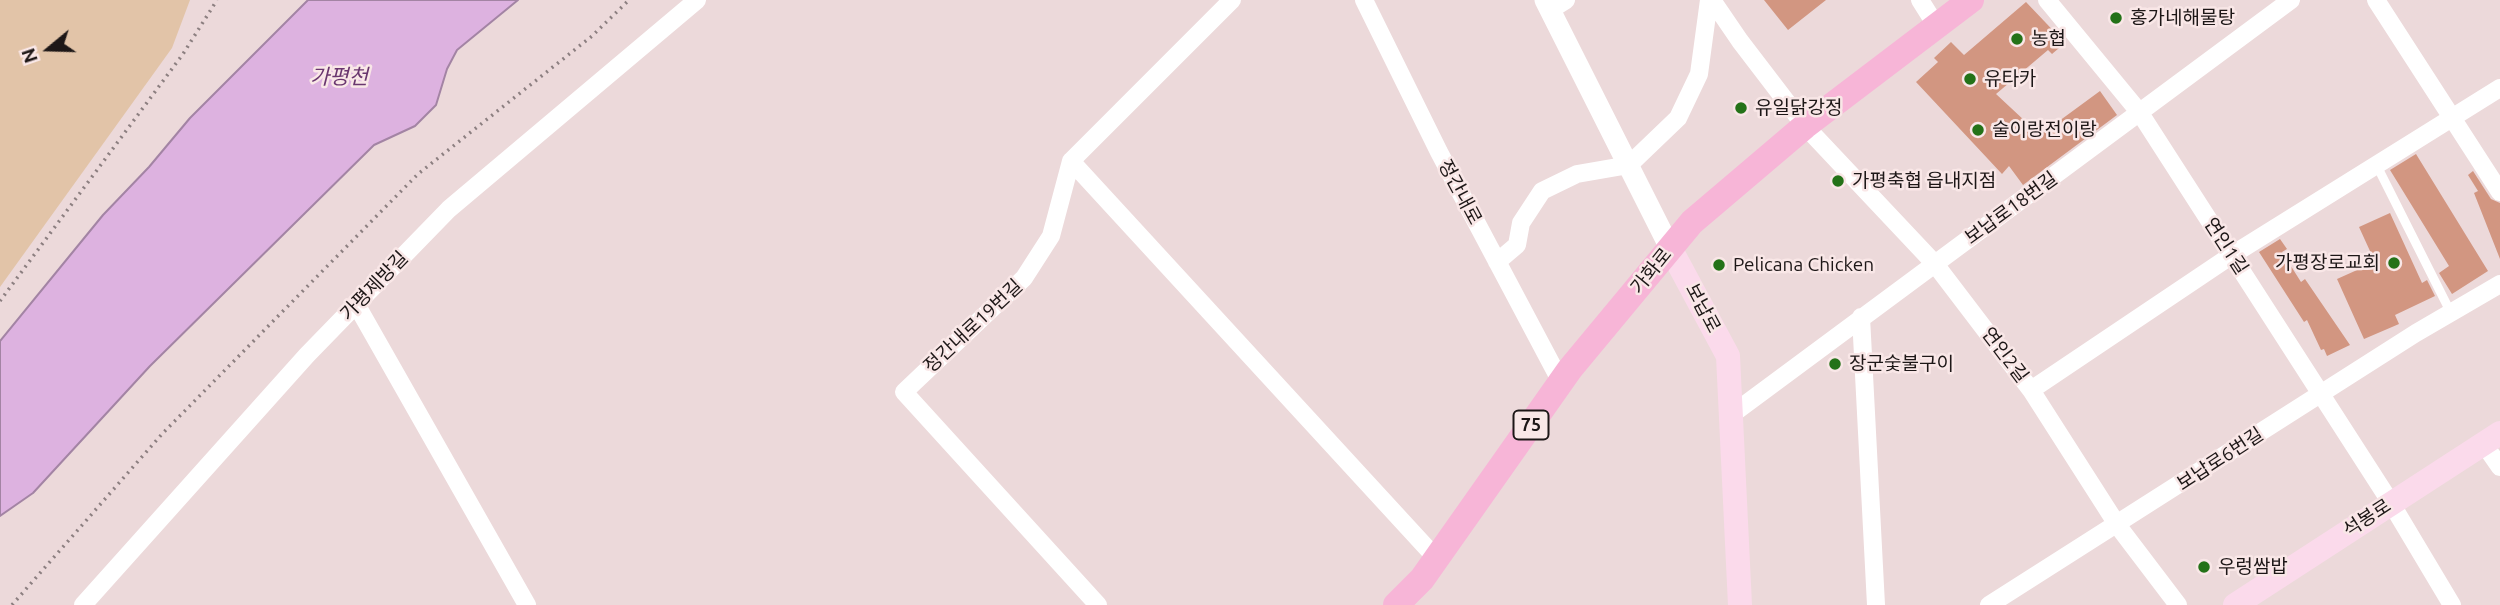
<!DOCTYPE html>
<meta charset="utf-8">
<style>
body{margin:0}
#map{position:relative;width:2500px;height:605px;overflow:hidden;background:#ecd9da;font-family:Ubuntu,sans-serif}
canvas{display:block}
.north{position:absolute;left:14px;top:14px;width:70px;height:70px;-webkit-text-stroke:5px #f9e7e7;paint-order:stroke;rotate:251deg;font-size:19px;font-weight:700;line-height:28px;text-align:center;color:#1d1717}
.north::after{content:'';display:block;margin:auto;width:24px;height:32px;background:#1d1717;clip-path:polygon(50% 0,100% 100%,50% 72%,0 100%)}
</style>
<div id="map">
<canvas width="2500" height="605"></canvas>
<div class="north">N</div>
</div>
<script>
const ctx = document.querySelector('canvas').getContext('2d');
ctx.lineJoin = 'round';
function paint(path, color) { ctx.fillStyle = color; ctx.fill(path, 'evenodd'); }
const shape = rows => new Path2D(rows.map(r => 'M' + r).join(''));
function strokePath(path, color, width, dash) { ctx.strokeStyle = color; ctx.lineWidth = width; ctx.lineCap = dash ? 'butt' : 'round'; ctx.setLineDash(dash || []); ctx.stroke(path); }
function label(font, color, halo, rows, align = 'center') {
  ctx.font = font + ' Ubuntu,"Noto Sans KR",sans-serif'; ctx.lineWidth = 5; ctx.setLineDash([]); ctx.textBaseline = 'middle'; ctx.strokeStyle = halo; ctx.fillStyle = color; for (const [text, x, y, turn = 0] of rows) {
    ctx.save(); ctx.translate(x, y); ctx.rotate((+turn || 0) * Math.PI / 180); ctx.textAlign = isNaN(turn) ? turn : align; if (halo) ctx.strokeText(text, 0, 0); ctx.fillText(text, 0, 0); ctx.restore();
  }
}
paint(shape([
 [0,0,190,0,172,48,0,287]
]), '#e2c4a8');
const water = shape([
 [308,0,518,0,457,50,447,69,436,105,415,126,374,145,150,366,33,493,0,516,0,341,103,215,149,167,190,118,308,0]
]);
paint(water, '#ddb2e0');
strokePath(water, '#a384a4', 2);
paint(shape([
 [1764,0,1826,0,1788,30],
 [2026,2,2065,43,2052,54,2048,50,1996,94,2040,135,2100,91,2117,115,2023,185,2009,166,2002,174,1916,82,1938,62,1934,58,1951,42,1964,55],
 [2416,154,2488,271,2452,294,2439,273,2449,266,2390,170],
 [2473,171,2491,199,2500,203,2500,259,2474,193,2478,191,2468,175],
 [2390,213,2422,283,2427,280,2435,296,2395,315,2399,324,2364,339,2337,279,2375,262,2359,227],
 [2280,239,2287,249,2282,252,2301,282,2305,279,2350,345,2327,356,2324,349,2321,350,2307,320,2304,322,2259,252]
]), '#d29681');
strokePath(shape([
 [0,301,183,54,217,0],
 [12,605,162,434,418,174,592,36,629,0]
]), '#8c7f80', 3.5, [2, 5]);
strokePath(shape([
 [2377,166,2451,313]
]), '#fff', 9);
strokePath(shape([
 [1364,0,1439,152,1561,382],
 [1712,0,1740,41,1805,126,1935,264,2031,390,2118,526,2178,605],
 [1920,0,1937,27],
 [2047,0,2140,113,2391,503,2452,605],
 [2376,0,2500,192],
 [1550,10,1566,0],
 [1071,161,1436,558],
 [1497,262,1517,245,1521,223,1542,191,1577,174,1629,165,1678,118,1699,74,1709,0],
 [356,304,527,605],
 [1861,317,1876,605],
 [2031,390,2232,255,2500,88],
 [1731,415,2291,0],
 [2484,444,2500,467],
 [83,605,307,355,449,209,697,0],
 [1098,605,904,392,1024,278,1051,236,1071,161,1232,0],
 [1989,605,2416,333,2500,284]
]), '#fff', 18);
strokePath(shape([
 [1545,0,1670,248]
]), '#fff', 21);
strokePath(shape([
 [1670,248,1728,356,1740,605],
 [2235,605,2500,433]
]), '#fbdaeb', 24);
strokePath(shape([
 [1396,605,1422,579,1570,369,1692,222,1805,126,1971,0]
]), '#f7b5d7', 26);
for (const [x, y, r, color] of [
 [2116,18,7,"#247218"],
 [2017,39,7,"#247218"],
 [1970,79,7,"#247218"],
 [1741,108,7,"#247218"],
 [1978,130,7,"#247218"],
 [1838,181,7,"#247218"],
 [2394,263,7,"#247218"],
 [1719,265,7,"#247218"],
 [1835,364,7,"#247218"],
 [2204,567,7,"#247218"]
]) { const dot = new Path2D(); dot.arc(x, y, r, 0, 2 * Math.PI); ctx.fillStyle = color; ctx.fill(dot); strokePath(dot, '#f9e7e7', 2.5); }
for (const [x, y, w] of [
 [1531,425,35]
]) { const box = new Path2D(); box.roundRect(x - w / 2, y - 14.5, w, 29, 5); ctx.fillStyle = '#f9e7e7'; ctx.fill(box); strokePath(box, '#1d1717', 2); }
label('bold 18px', '#1d1717', null, [
 ["75",1531,425]
]);
label('19px', '#1d1717', '#f9e7e7', [
 ["홍가네해물탕",2130,18],
 ["농협",2031,39],
 ["유타카",1984,79],
 ["유일닭강정",1755,108],
 ["술이랑전이랑",1992,130],
 ["가평축협 읍내지점",1852,181],
 ["가평장로교회",2380,263,"right"],
 ["Pelicana Chicken",1733,265],
 ["장군숯불구이",1849,364],
 ["우렁쌈밥",2218,567]
], 'left');
label('19px', '#1d1717', '#f9e7e7', [
 ["정간내로",1460,192,62],
 ["보납로18번길",2011,208,-36],
 ["연인1길",2226,246,57],
 ["가화로",1651,271,-51],
 ["가평제방길",374,286,-46],
 ["보납로",1703,308,62],
 ["정간내로19번길",973,326,-43],
 ["연인2길",2005,355,53],
 ["보납로6번길",2220,459,-33],
 ["석봉로",2367,518,-33]
]);
label('italic 21px', '#6a366f', '#f9e7e7', [
 ["가평천",339,77]
]);
</script>
